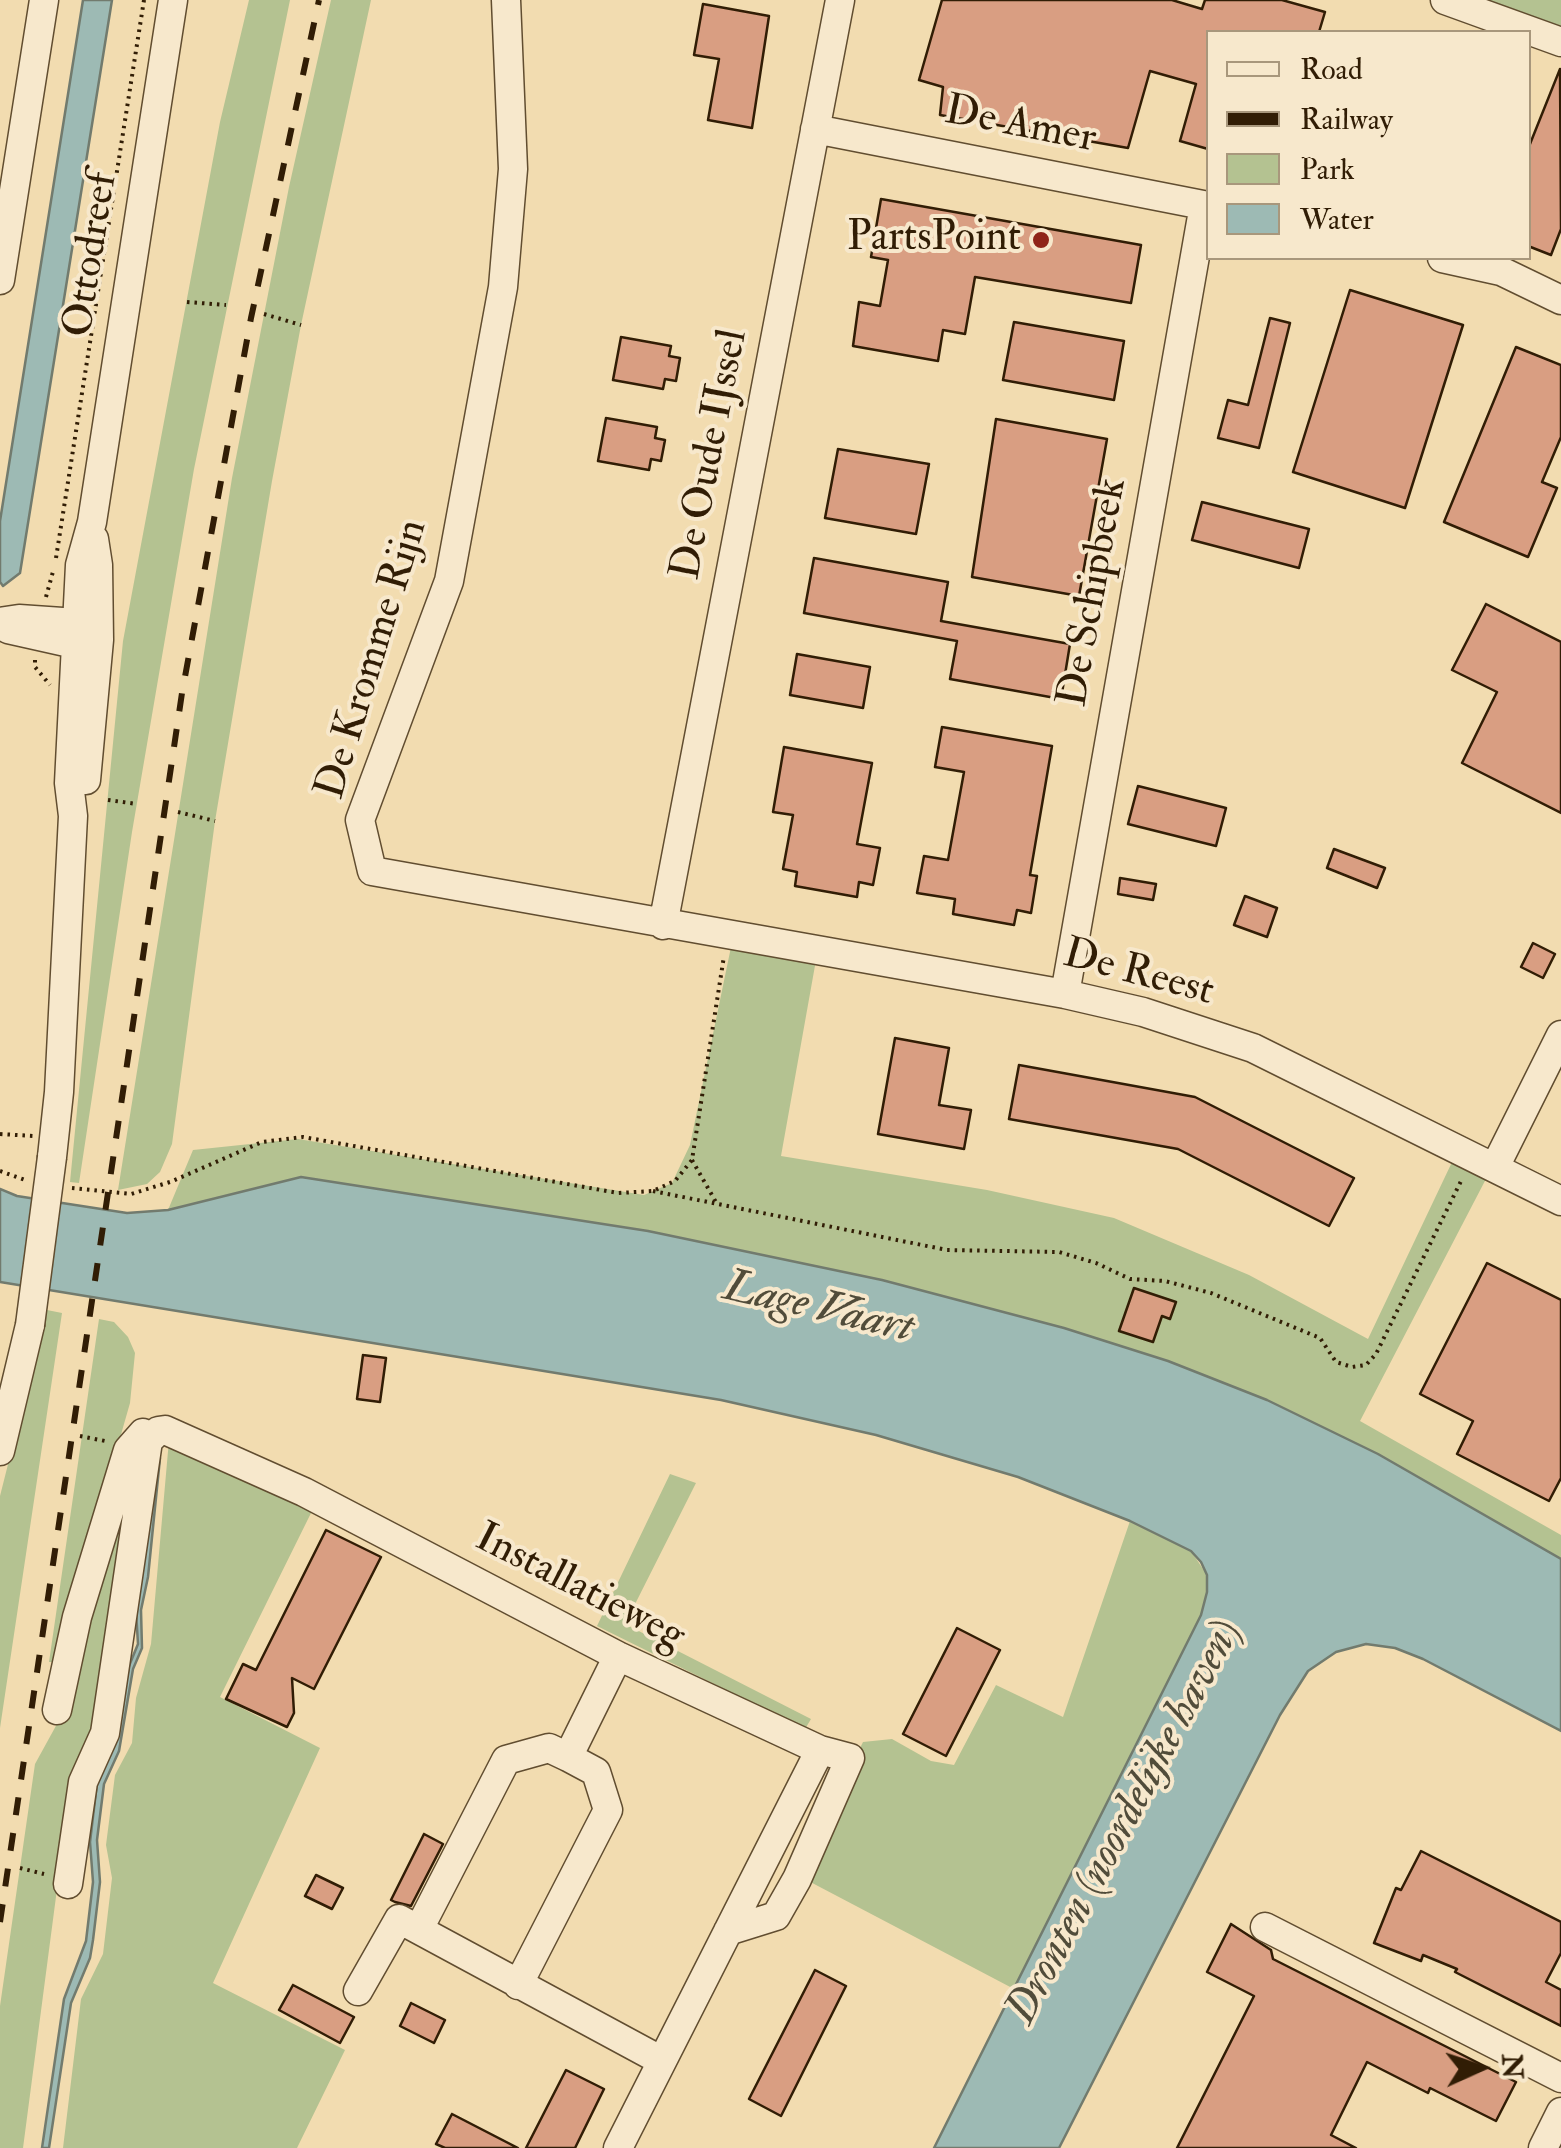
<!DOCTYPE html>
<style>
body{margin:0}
#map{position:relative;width:1561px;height:2148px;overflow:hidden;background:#f2dcb0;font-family:"IM FELL Double Pica",serif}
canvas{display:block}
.legend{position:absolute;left:1206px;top:30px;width:325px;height:230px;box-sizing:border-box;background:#f7e8cc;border:2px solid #a8977c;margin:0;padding:12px 18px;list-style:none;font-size:30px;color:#311d05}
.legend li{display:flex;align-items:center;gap:20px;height:50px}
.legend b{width:50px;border:2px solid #a8977c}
.north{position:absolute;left:1431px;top:2018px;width:100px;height:100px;-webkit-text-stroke:8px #f7e8cc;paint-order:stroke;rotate:87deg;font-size:28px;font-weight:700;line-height:40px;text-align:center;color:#311d05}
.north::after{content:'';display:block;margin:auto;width:35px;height:45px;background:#311d05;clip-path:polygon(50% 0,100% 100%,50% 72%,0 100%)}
</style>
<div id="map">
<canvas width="1561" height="2148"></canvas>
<ul class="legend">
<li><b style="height:12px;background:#f7e8cc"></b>Road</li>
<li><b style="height:12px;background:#311d05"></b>Railway</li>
<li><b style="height:28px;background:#b4c291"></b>Park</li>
<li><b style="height:28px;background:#9dbab4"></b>Water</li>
</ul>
<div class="north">N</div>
</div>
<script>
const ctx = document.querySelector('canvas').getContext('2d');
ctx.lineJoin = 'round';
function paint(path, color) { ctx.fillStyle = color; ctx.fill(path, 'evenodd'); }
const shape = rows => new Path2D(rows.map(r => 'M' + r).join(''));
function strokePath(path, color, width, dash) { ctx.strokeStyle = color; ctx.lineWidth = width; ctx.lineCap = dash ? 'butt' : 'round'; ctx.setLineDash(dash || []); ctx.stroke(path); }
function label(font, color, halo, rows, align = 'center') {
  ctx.font = font + ' "IM FELL Double Pica",serif'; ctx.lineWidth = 8; ctx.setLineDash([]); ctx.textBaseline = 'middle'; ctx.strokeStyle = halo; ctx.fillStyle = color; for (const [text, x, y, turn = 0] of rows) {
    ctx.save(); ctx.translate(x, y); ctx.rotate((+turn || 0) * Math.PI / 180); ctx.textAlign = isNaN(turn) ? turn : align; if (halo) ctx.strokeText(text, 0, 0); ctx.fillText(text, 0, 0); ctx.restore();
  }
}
paint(shape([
 [249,0,290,0,194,469,132,832,79,1183,70,1182,123,641,220,122],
 [331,0,371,0,301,325,272,481,215,821,172,1144,160,1172,147,1184,118,1190,232,478,289,187],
 [1469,0,1561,0,1561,36],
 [731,947,816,960,781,1156,987,1190,1114,1218,1249,1275,1368,1339,1453,1160,1487,1177,1360,1421,1561,1535,1561,1559,1378,1454,1267,1400,1168,1361,1064,1328,883,1280,648,1231,301,1177,168,1210,193,1150,298,1139,644,1195,672,1183,690,1145],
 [47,1310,62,1313,0,1728,0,1496],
 [99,1319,114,1322,128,1337,135,1353,130,1403,56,1662,49,1662],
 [169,1440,313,1509,220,1697,320,1748,213,1983,345,2050,297,2148,63,2148,81,1999,103,1954,112,1878,106,1845,115,1775,132,1743,136,1698,151,1644],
 [133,1465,97,1717,70,1790,23,2148,0,2148,0,2006,35,1764,63,1713],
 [670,1474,696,1483,625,1624,811,1719,805,1729,597,1626],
 [1130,1521,1191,1551,1207,1575,1207,1592,1201,1615,1014,1989,797,1875,863,1742,892,1739,931,1761,954,1765,996,1685,1063,1717]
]), '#b4c291');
const water = shape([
 [83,0,112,0,20,573,3,586,0,582,0,521,83,0],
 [301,1177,648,1231,882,1280,1064,1328,1168,1361,1267,1400,1378,1454,1561,1559,1561,1731,1423,1659,1395,1648,1366,1644,1336,1652,1308,1671,1280,1715,1059,2148,934,2148,1201,1615,1207,1592,1207,1575,1201,1562,1191,1551,1130,1521,1018,1477,876,1435,721,1400,0,1282,0,1189,17,1196,127,1213,168,1210,301,1177],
 [157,1451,160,1458,148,1577,141,1610,142,1648,133,1669,119,1751,104,1784,97,1840,100,1882,93,1940,90,1958,71,2003,49,2148,42,2148,64,1999,86,1941,93,1882,90,1842,97,1783,116,1739,129,1666,138,1644,136,1611,157,1451]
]);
paint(water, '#9dbab4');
strokePath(water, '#727b6e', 2.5);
const building = shape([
 [942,0,1172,0,1202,9,1205,0,1282,0,1325,12,1319,32,1208,32,1208,149,1180,141,1196,84,1150,71,1128,148,940,115,943,87,919,80,942,0],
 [703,4,769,16,752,128,708,120,719,59,694,55,703,4],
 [1560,69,1561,229,1551,255,1528,246,1528,149,1560,69],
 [881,199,1141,245,1131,303,975,277,965,334,943,330,938,361,853,346,859,302,880,306,888,260,871,257,881,199],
 [1350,290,1463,325,1405,508,1293,472,1350,290],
 [1270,318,1290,323,1259,448,1218,438,1228,400,1248,405,1270,318],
 [1014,322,1124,341,1114,400,1003,380,1014,322],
 [621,337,671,346,669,356,680,358,676,381,665,379,663,389,613,380,621,337],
 [1516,347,1561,365,1561,437,1542,482,1557,488,1528,557,1444,522,1516,347],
 [606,418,657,427,655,438,665,440,661,461,651,459,649,470,598,461,606,418],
 [996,419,1107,439,1079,596,972,577,996,419],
 [838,449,929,464,916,534,825,518,838,449],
 [1202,502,1309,529,1299,568,1192,540,1202,502],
 [814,558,948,582,941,621,1070,644,1061,699,950,679,957,641,804,613,814,558],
 [1486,604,1561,642,1561,813,1462,763,1497,692,1452,670,1486,604],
 [797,654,870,667,863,708,790,695,797,654],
 [942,727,1052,746,1030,875,1037,876,1031,913,1017,910,1014,925,953,914,955,899,917,893,924,856,948,860,964,772,935,767,942,727],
 [784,747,872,763,857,844,880,848,873,885,859,882,857,897,795,886,797,872,783,869,793,815,773,812,784,747],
 [1138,786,1226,808,1216,846,1128,824,1138,786],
 [1334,849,1385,868,1377,888,1327,868,1334,849],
 [1120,878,1156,884,1153,900,1118,894,1120,878],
 [1245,896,1277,908,1267,937,1234,925,1245,896],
 [1533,943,1555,954,1543,978,1521,967,1533,943],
 [895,1038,949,1048,939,1105,971,1110,964,1149,878,1134,895,1038],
 [1019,1065,1195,1097,1354,1178,1329,1226,1178,1149,1009,1119,1019,1065],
 [1487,1263,1561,1300,1561,1478,1549,1501,1457,1454,1473,1421,1420,1394,1487,1263],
 [1134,1288,1176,1302,1170,1319,1162,1316,1153,1342,1119,1331,1134,1288],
 [363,1355,386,1358,380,1402,357,1399,363,1355],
 [326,1530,381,1557,314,1689,292,1678,294,1713,287,1727,226,1699,243,1664,256,1670,326,1530],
 [957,1628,1000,1650,946,1756,903,1734,957,1628],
 [424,1834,443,1844,411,1906,395,1902,391,1900,424,1834],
 [1421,1851,1561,1922,1561,1953,1546,1982,1561,1990,1561,2026,1455,1972,1457,1969,1423,1955,1421,1961,1374,1943,1396,1888,1401,1890,1421,1851],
 [316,1875,343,1888,332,1909,305,1896,316,1875],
 [1231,1924,1271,1950,1273,1959,1516,2082,1496,2121,1430,2088,1428,2093,1367,2062,1331,2135,1356,2148,1177,2148,1254,1996,1207,1972,1231,1924],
 [815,1970,846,1986,781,2116,749,2099,815,1970],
 [293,1985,354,2017,340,2043,279,2010,293,1985],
 [411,2003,445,2020,434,2043,400,2026,411,2003],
 [566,2070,604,2089,575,2148,526,2148,566,2070],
 [452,2114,518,2148,445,2148,436,2144,452,2114]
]);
paint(building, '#d99e82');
strokePath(building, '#311d05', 2.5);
const minor = shape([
 [506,0,513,169,503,287,449,581,360,820,372,871,1065,994,1143,1012,1253,1048,1561,1201],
 [1445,0,1561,42],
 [815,129,1208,206],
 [1442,258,1501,271,1561,300],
 [0,280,44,0],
 [0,622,19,619,77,623,90,633],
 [8,629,75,644,93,641],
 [86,780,99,640,98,565,94,539],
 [663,925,840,0],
 [1065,994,1204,205],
 [52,1157,59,1092,73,816,69,783,80,565,92,522,173,0],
 [1495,1167,1561,1035],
 [0,1451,30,1325],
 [57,1710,77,1617,128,1450,143,1433],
 [68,1884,83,1782,105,1733,148,1441,158,1431,165,1430,304,1492,618,1656,820,1750,850,1758,797,1879,776,1916,728,1931],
 [1265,1927,1561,2078],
 [419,1929,506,1760,549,1748,568,1757],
 [518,1985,608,1810,596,1772,568,1757,618,1656],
 [358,1991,399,1919,662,2061],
 [618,2148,820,1750],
 [1543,2148,1561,2112]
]);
strokePath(minor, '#614d30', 31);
strokePath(shape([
 [187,302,226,305],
 [264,314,301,325],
 [56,558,144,0],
 [46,597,54,568],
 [35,660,35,667,50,685],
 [108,800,137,804],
 [178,812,215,821],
 [0,1134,33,1136],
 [692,1160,717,1204],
 [0,1171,28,1181],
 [72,1188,131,1194,170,1182,262,1142,303,1137,618,1193,653,1191,675,1181,692,1160,724,956],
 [653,1191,947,1250,1059,1252,1096,1263,1130,1279,1165,1281,1211,1293,1320,1338,1336,1362,1352,1367,1366,1365,1376,1354,1462,1179],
 [80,1436,105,1441],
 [20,1868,44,1874]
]), '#311d05', 4, [2.5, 5]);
strokePath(minor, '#f7e8cc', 28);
strokePath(shape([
 [0,1922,182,693,251,318,319,0]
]), '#311d05', 6, [18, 18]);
const minorBridge = shape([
 [30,1325,52,1157]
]);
strokePath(minorBridge, '#614d30', 31, []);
strokePath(minorBridge, '#f7e8cc', 28);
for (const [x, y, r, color] of [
 [1041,240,10,"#8f2418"]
]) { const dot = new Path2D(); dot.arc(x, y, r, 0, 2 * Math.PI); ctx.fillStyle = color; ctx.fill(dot); strokePath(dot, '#f7e8cc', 4); }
label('42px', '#311d05', '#f7e8cc', [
 ["De Amer",1020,127,11],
 ["Ottodreef",93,255,-81],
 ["De Oude IJssel",712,455,-79],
 ["De Schipbeek",1095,593,-80],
 ["De Kromme Rijn",374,660,-73],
 ["De Reest",1138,975,15],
 ["Installatieweg",579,1589,27]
]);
label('42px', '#311d05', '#f7e8cc', [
 ["PartsPoint",1021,240]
], 'right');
label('italic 45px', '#514c3a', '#f7e8cc', [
 ["Lage Vaart",818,1310,13],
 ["Dronten (noordelijke haven)",1126,1823,-62]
]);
</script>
